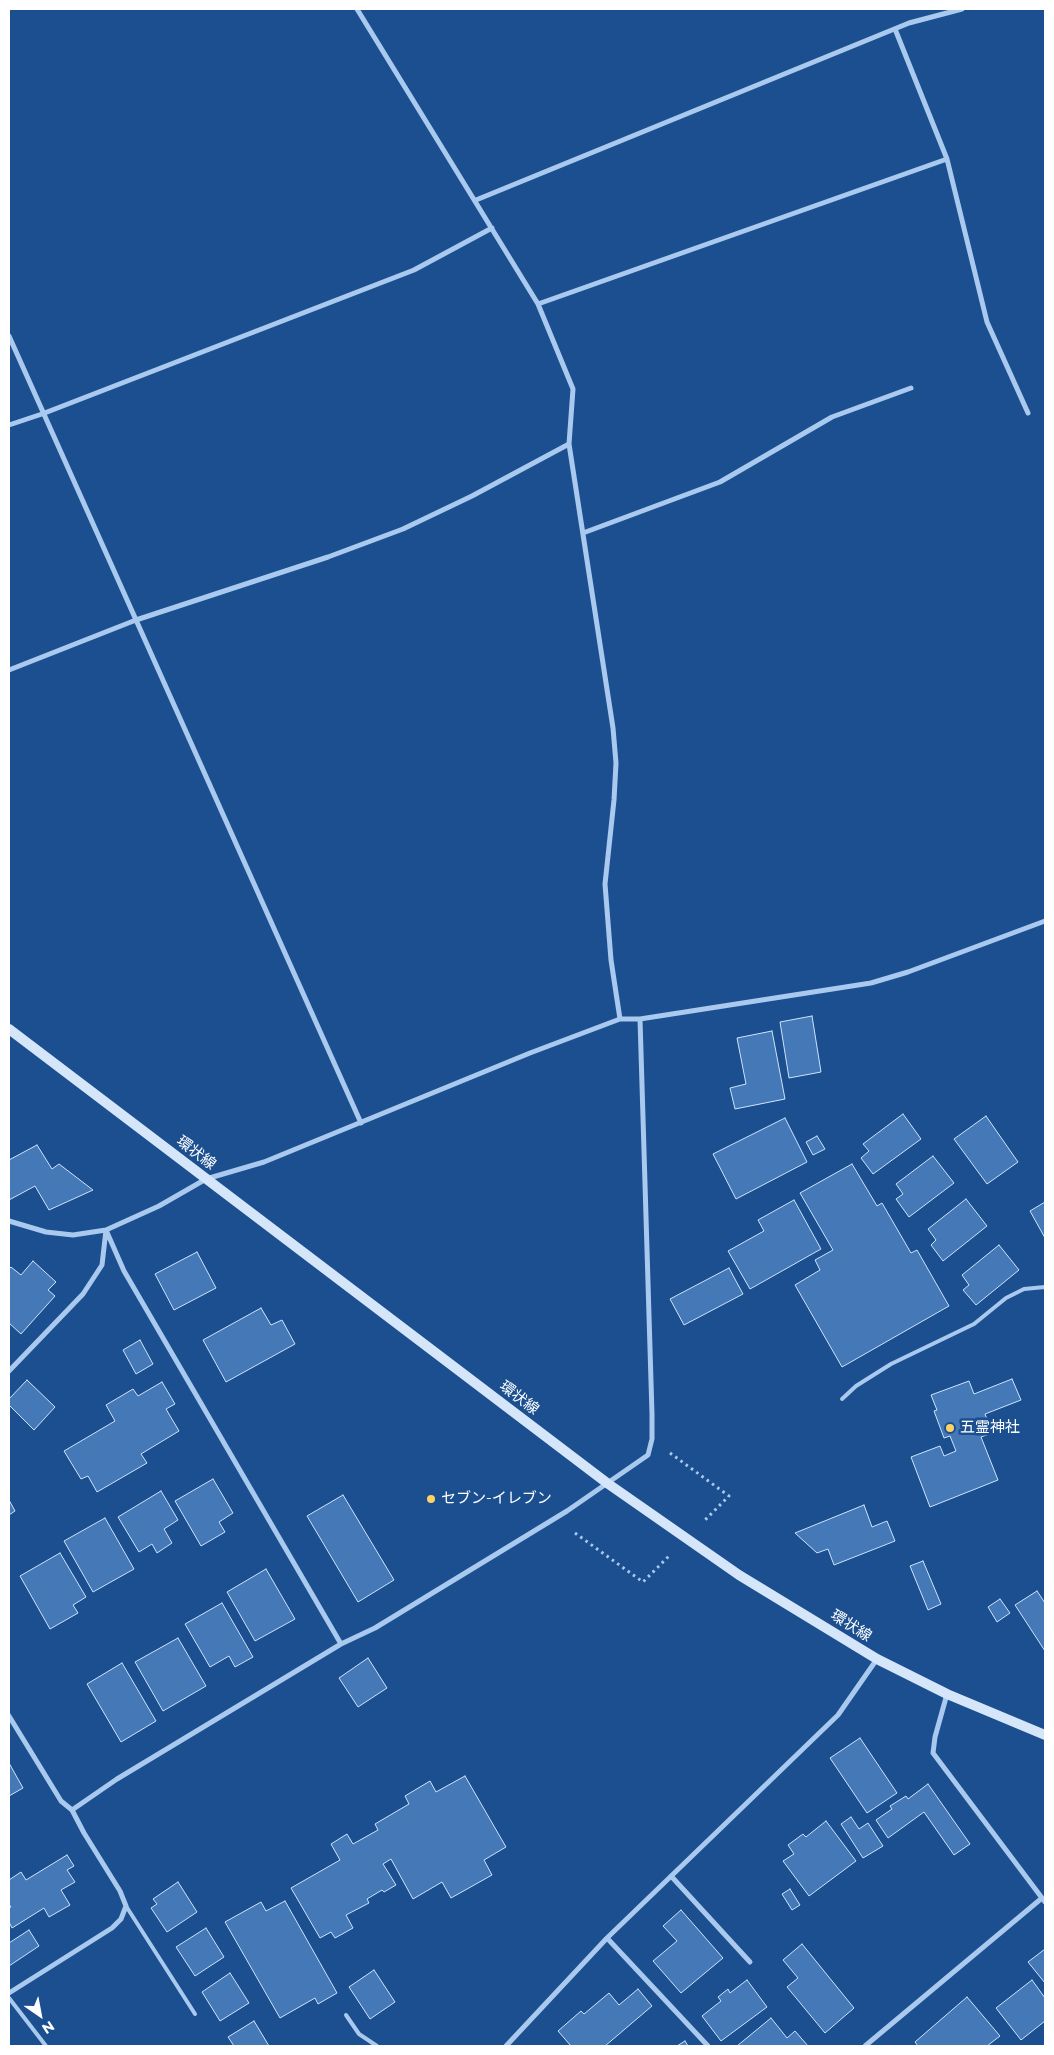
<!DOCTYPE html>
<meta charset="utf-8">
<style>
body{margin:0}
#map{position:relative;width:1054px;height:2055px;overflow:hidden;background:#1b4f8f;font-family:Montserrat,sans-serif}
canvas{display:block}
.frame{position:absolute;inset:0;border:10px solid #fff;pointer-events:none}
.north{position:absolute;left:15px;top:1990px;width:50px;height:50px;-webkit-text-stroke:4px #1b4f8f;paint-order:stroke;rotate:147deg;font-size:14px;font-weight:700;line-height:20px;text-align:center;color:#fff}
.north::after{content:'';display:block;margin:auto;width:18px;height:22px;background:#fff;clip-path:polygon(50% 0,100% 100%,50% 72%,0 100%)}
</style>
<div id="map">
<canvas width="1054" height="2055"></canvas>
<div class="frame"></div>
<div class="north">N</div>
</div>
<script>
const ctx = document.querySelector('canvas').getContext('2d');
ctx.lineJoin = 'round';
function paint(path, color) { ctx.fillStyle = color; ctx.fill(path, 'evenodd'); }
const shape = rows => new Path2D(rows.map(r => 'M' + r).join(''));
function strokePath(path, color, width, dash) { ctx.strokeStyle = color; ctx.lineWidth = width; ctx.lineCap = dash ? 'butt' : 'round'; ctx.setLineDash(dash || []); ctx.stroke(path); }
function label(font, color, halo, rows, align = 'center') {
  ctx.font = font + ' Montserrat,"Noto Sans JP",sans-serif'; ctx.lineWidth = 5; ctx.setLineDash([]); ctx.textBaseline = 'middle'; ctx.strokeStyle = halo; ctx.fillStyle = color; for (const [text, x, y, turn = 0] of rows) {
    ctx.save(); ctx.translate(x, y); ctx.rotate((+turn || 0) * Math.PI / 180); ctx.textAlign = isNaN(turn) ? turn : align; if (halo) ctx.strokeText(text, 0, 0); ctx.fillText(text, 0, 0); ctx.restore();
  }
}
const building = shape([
 [812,1016,821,1072,789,1078,780,1022,812,1016],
 [772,1031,785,1099,735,1109,730,1088,746,1084,737,1038,772,1031],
 [903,1114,921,1139,873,1174,861,1158,869,1151,863,1144,903,1114],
 [986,1116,1018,1162,987,1184,954,1139,986,1116],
 [785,1118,807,1162,736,1199,713,1154,785,1118],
 [817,1136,825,1149,813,1155,806,1142,817,1136],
 [37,1145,52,1169,59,1164,93,1190,49,1210,35,1186,9,1200,9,1160,37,1145],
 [933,1156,954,1183,909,1217,896,1199,903,1194,896,1184,933,1156],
 [852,1164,877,1206,882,1203,911,1253,917,1250,949,1306,842,1367,795,1285,820,1270,815,1260,833,1250,800,1193,852,1164],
 [966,1199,987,1226,943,1261,931,1245,936,1240,928,1229,966,1199],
 [794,1200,821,1249,750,1289,728,1251,764,1231,758,1220,794,1200],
 [1045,1202,1045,1238,1030,1211,1045,1202],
 [999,1245,1019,1270,976,1305,963,1290,969,1285,962,1275,999,1245],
 [197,1252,216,1288,174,1310,155,1274,197,1252],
 [33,1261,56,1282,48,1290,55,1296,21,1334,9,1323,9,1269,11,1267,21,1275,33,1261],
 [729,1268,743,1294,684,1325,670,1299,729,1268],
 [261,1308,271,1325,282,1320,295,1344,226,1382,203,1340,261,1308],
 [140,1340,153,1364,136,1374,123,1350,140,1340],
 [1012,1379,1021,1400,985,1414,992,1433,981,1437,998,1480,930,1507,911,1457,940,1446,944,1456,956,1451,950,1436,944,1438,934,1411,937,1410,931,1395,969,1381,974,1394,1012,1379],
 [27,1380,55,1407,34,1430,9,1405,9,1399,27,1380],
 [162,1382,175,1404,166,1409,179,1431,141,1454,147,1463,97,1492,88,1476,81,1479,64,1451,115,1421,106,1405,133,1389,138,1396,162,1382],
 [213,1479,233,1513,219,1522,225,1532,201,1546,175,1501,213,1479],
 [161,1491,178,1520,164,1529,172,1543,157,1553,152,1544,139,1552,118,1517,161,1491],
 [343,1495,394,1580,358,1602,307,1516,343,1495],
 [9,1500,15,1511,9,1515,9,1500],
 [864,1505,872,1527,887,1521,895,1541,834,1565,828,1549,817,1553,795,1533,864,1505],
 [105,1518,134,1569,93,1592,64,1541,105,1518],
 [60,1553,86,1597,73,1605,78,1613,50,1629,20,1576,60,1553],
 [923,1561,941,1604,928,1610,910,1566,923,1561],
 [266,1569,295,1619,255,1641,227,1592,266,1569],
 [1037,1591,1045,1603,1045,1651,1015,1605,1037,1591],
 [1000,1599,1010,1613,997,1622,988,1607,1000,1599],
 [222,1603,253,1657,235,1667,229,1656,210,1667,185,1624,222,1603],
 [178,1638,206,1686,163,1711,135,1662,178,1638],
 [368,1658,387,1688,358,1707,339,1678,368,1658],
 [122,1663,156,1721,121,1742,87,1684,122,1663],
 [860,1738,897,1793,867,1813,830,1758,860,1738],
 [9,1763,23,1788,9,1796,9,1763],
 [465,1776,506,1847,484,1860,492,1875,451,1898,442,1882,413,1899,391,1859,383,1864,396,1885,384,1892,382,1890,367,1899,369,1903,346,1915,353,1928,335,1938,331,1932,320,1938,291,1888,340,1860,331,1844,347,1834,353,1844,378,1830,375,1824,409,1804,405,1796,430,1781,436,1792,465,1776],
 [928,1784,970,1844,954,1855,924,1812,888,1838,876,1820,892,1809,890,1806,906,1796,908,1799,928,1784],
 [851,1817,859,1829,868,1823,883,1846,863,1858,841,1824,851,1817],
 [826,1821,856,1861,809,1896,783,1861,794,1854,788,1845,803,1834,806,1837,826,1821],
 [67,1855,74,1866,67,1870,75,1882,61,1890,70,1905,49,1917,44,1908,12,1928,9,1922,9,1908,11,1907,9,1904,9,1880,21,1872,26,1880,67,1855],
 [178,1882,197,1912,167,1932,151,1908,157,1904,153,1899,178,1882],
 [790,1889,800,1905,792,1910,782,1894,790,1889],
 [285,1901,337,1993,318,2004,315,1998,280,2018,225,1922,261,1902,266,1911,285,1901],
 [681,1910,723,1958,681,1993,653,1961,677,1941,663,1926,681,1910],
 [206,1928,224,1957,195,1976,176,1947,206,1928],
 [29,1930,39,1946,9,1966,9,1943,29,1930],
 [802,1944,854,2008,825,2033,787,1987,798,1978,783,1960,802,1944],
 [1045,1949,1045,1983,1028,1962,1045,1949],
 [374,1970,395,2002,370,2019,349,1987,374,1970],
 [230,1973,249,2003,220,2021,202,1992,230,1973],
 [747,1980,767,2007,721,2041,702,2016,721,2001,718,1997,728,1989,730,1993,747,1980],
 [1032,1980,1045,1998,1045,2021,1021,2040,996,2008,1032,1980],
 [638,1989,652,2006,605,2046,571,2046,558,2031,581,2011,584,2014,609,1993,619,2005,638,1989],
 [967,1997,1000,2036,987,2046,918,2046,915,2042,967,1997],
 [771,2018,787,2038,795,2031,808,2046,737,2046,771,2018],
 [254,2021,269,2046,234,2046,228,2037,254,2021],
 [685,2041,688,2046,677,2046,685,2041]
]);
paint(building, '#4478b7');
strokePath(building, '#cfe3fa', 1);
strokePath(shape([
 [670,1453,729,1496,704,1521],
 [575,1533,643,1582,669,1556]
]), '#a9c9ee', 3, [2.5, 4]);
strokePath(shape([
 [842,1399,856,1386,891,1364,974,1324,1006,1298,1024,1289,1045,1287],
 [126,1906,195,2014],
 [9,1998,46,2046],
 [346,2015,359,2034,377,2046]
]), '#a9c9ee', 4);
strokePath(shape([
 [357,9,538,304,573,389,569,444,613,728,616,763,614,800,605,884,611,960,620,1019],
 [895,29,947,159,987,322,1028,413],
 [476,200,909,23,962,9],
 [538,304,947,159],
 [9,336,361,1123],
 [9,425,42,414,414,270,492,228],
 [583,533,720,482,832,417,911,388],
 [9,670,136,620,328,557,403,529,472,496,569,444],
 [9,1221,46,1232,73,1235,106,1230,159,1206,206,1179,264,1162,530,1053,620,1019,640,1019,871,983,908,972,1045,921],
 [106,1230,124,1271,341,1644],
 [9,1371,83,1294,102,1265,106,1230],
 [947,1694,935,1737,933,1753,1045,1902],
 [9,1716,61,1801,72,1810],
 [671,1876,750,1962],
 [607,1938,708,2046],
 [9,1993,112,1928,121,1919,126,1906,120,1891,84,1833,72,1810,117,1779,341,1644,375,1628,567,1511,648,1455,652,1439,652,1414,640,1019],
 [506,2046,607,1938,838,1715,877,1659],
 [865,2046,1042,1898]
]), '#a9c9ee', 5);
strokePath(shape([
 [9,1029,607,1483,739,1575,877,1659,947,1694,1045,1735]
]), '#d6e6fa', 10);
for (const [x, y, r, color] of [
 [950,1428,5,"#ffd166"],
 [431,1499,5,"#ffd166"]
]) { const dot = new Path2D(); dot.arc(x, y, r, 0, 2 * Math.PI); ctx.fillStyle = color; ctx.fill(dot); strokePath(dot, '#1b4f8f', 2); }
label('15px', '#fff', '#1b4f8f', [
 ["環状線",196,1153,37],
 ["環状線",519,1398,37],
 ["環状線",851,1626,32]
]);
label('15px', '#fff', '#1b4f8f', [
 ["五霊神社",960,1428],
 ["セブン-イレブン",441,1499]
], 'left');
</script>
